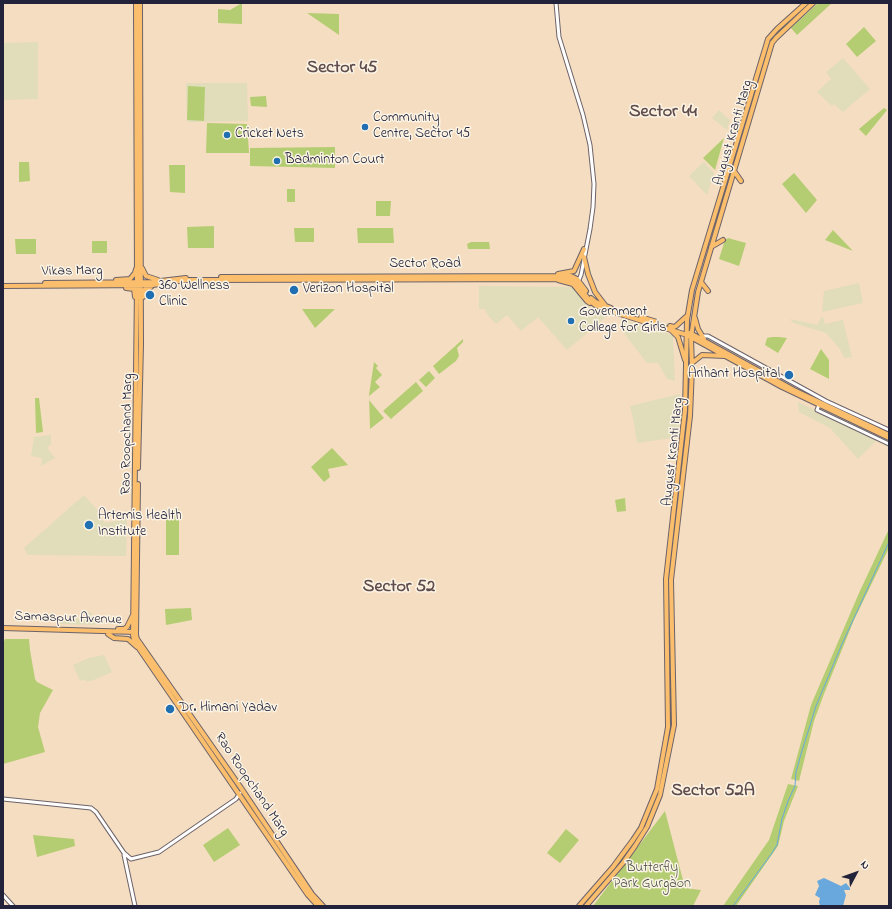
<!DOCTYPE html>
<style>
body{margin:0}
#map{position:relative;width:892px;height:909px;overflow:hidden;background:#f5ddc1;font-family:"Indie Flower",sans-serif}
canvas{display:block}
.frame{position:absolute;inset:0;border:4px solid #22223b;pointer-events:none}
.north{position:absolute;left:836px;top:853px;width:40px;height:40px;-webkit-text-stroke:3px #fcf5e5;paint-order:stroke;rotate:49deg;font-size:11px;font-weight:700;line-height:16px;text-align:center;color:#22223b}
.north::after{content:'';display:block;margin:auto;width:14px;height:18px;background:#22223b;clip-path:polygon(50% 0,100% 100%,50% 72%,0 100%)}
</style>
<div id="map">
<canvas width="892" height="909"></canvas>
<div class="frame"></div>
<div class="north">N</div>
</div>
<script>
const ctx = document.querySelector('canvas').getContext('2d');
ctx.lineJoin = 'round';
function paint(path, color) { ctx.fillStyle = color; ctx.fill(path, 'evenodd'); }
const shape = rows => new Path2D(rows.map(r => 'M' + r).join(''));
function strokePath(path, color, width, dash) { ctx.strokeStyle = color; ctx.lineWidth = width; ctx.lineCap = dash ? 'butt' : 'round'; ctx.setLineDash(dash || []); ctx.stroke(path); }
function label(font, color, halo, rows, align = 'center') {
  ctx.font = font + ' "Indie Flower",sans-serif'; ctx.lineWidth = 3; ctx.setLineDash([]); ctx.textBaseline = 'middle'; ctx.strokeStyle = halo; ctx.fillStyle = color; for (const [text, x, y, turn = 0] of rows) {
    ctx.save(); ctx.translate(x, y); ctx.rotate((+turn || 0) * Math.PI / 180); ctx.textAlign = isNaN(turn) ? turn : align; if (halo) ctx.strokeText(text, 0, 0); ctx.fillText(text, 0, 0); ctx.restore();
  }
}
paint(shape([
 [38,42,38,99,3,100,3,43],
 [843,58,870,89,843,112,834,104,832,106,817,92,831,79,826,72],
 [186,83,247,83,248,121,187,122],
 [719,110,730,120,727,130,712,118],
 [704,162,714,173,707,195,689,176],
 [859,283,863,303,822,312,824,291],
 [479,286,572,287,589,307,607,316,567,350,538,317,521,331,507,315,496,324,487,314,485,309,479,309],
 [821,317,823,317,825,324,843,320,852,357,844,358,840,349,826,333,794,323,789,319,818,325],
 [620,319,673,335,675,381,667,379,658,363,647,363,623,332],
 [680,394,679,437,637,443,634,423,630,406],
 [798,402,877,440,858,459,830,428,799,412],
 [51,435,51,444,47,448,55,458,41,466,42,458,31,456,34,437],
 [84,495,99,512,97,514,105,523,127,519,126,556,28,555,24,548],
 [86,612,92,613,92,618,95,618,95,625,60,624,60,618,86,619],
 [104,655,112,672,91,681,85,681,85,679,80,681,73,665,89,658]
]), '#e1dcba');
paint(shape([
 [242,3,242,24,218,23,218,9,230,10],
 [818,3,832,3,797,35,791,28],
 [307,13,339,14,339,35],
 [864,27,876,41,857,57,846,44],
 [188,86,205,87,204,121,187,120],
 [266,96,267,107,251,106,250,97],
 [884,108,887,110,866,136,859,129],
 [207,123,247,124,249,153,206,153],
 [724,138,715,170,703,158],
 [335,147,335,168,250,166,250,148],
 [19,162,29,162,30,181,19,182],
 [169,165,185,165,185,193,170,192],
 [794,173,817,200,806,213,782,184],
 [287,189,295,189,295,202,287,202],
 [376,201,391,201,390,216,376,216],
 [214,226,214,248,188,248,187,227],
 [294,228,314,228,314,242,295,242],
 [357,228,393,228,394,243,358,243],
 [833,230,853,251,825,240],
 [728,238,746,243,739,266,719,259,725,240],
 [15,239,36,239,36,254,16,254],
 [92,241,107,241,107,253,92,253],
 [471,242,489,242,490,249,468,249,467,244],
 [302,309,335,309,315,328],
 [772,337,779,337,787,338,778,353,765,345,767,338],
 [463,339,463,342,457,348,459,356,456,361,439,374,433,366],
 [821,349,829,360,829,379,810,369],
 [374,362,378,366,376,368,382,375,375,382,380,387,369,396,369,400,384,418,370,429,369,395],
 [429,371,435,378,426,387,419,380],
 [416,382,423,391,391,419,383,411],
 [35,398,39,398,43,432,36,433],
 [332,448,348,465,328,469,330,477,324,482,311,467],
 [625,498,626,511,617,512,615,500],
 [179,509,179,555,166,555,166,512],
 [888,531,889,531,889,548,854,620,824,694,814,721,799,781,791,779,811,705,859,593],
 [191,608,192,620,166,625,165,609],
 [5,639,29,639,30,650,35,679,37,682,53,690,40,713,38,727,45,752,3,764,3,644],
 [788,784,798,786,784,821,778,846,736,906,723,906,769,840],
 [665,811,685,888,701,890,693,906,593,906],
 [228,828,240,845,214,862,203,845],
 [566,829,579,840,560,863,547,853],
 [33,835,74,839,75,846,37,857]
]), '#b5cd72');
paint(shape([
 [824,878,841,886,846,883,850,888,850,890,844,890,846,895,843,906,820,906,819,902,820,898,815,895,819,886,817,881]
]), '#69a8dc');
strokePath(shape([
 [733,906,772,853,777,845,782,819,788,801,795,786,796,772,801,754,816,706,842,644,889,542]
]), '#69a8dc', 1);
const minor = shape([
 [556,3,559,37,583,115,590,145,594,184,593,207,590,229,581,275,578,282],
 [702,336,708,336,826,401,889,430],
 [819,405,817,410,889,444],
 [3,799,91,808,96,812,124,853,131,859,159,852,236,799,240,793],
 [124,855,135,906],
 [3,895,13,906]
]);
const major = shape([
 [136,3,137,285,133,635,134,640,138,647,308,895,318,906],
 [734,171,741,181],
 [711,247,723,240],
 [584,257,588,274,595,292,605,305],
 [142,268,146,276,158,280],
 [558,274,574,271,584,249],
 [221,277,567,276,571,276,577,279,586,291],
 [116,280,130,279,135,273,136,269],
 [558,280,573,284,587,301,590,303],
 [701,282,708,291],
 [45,283,152,282,186,278],
 [3,286,153,285,185,280,201,280,571,279,576,282,589,300,595,305,604,309,687,335,782,387,889,438],
 [126,288,134,289,135,297],
 [143,297,145,289,151,287],
 [591,298,596,302,611,308],
 [641,317,657,322],
 [695,318,698,329,704,339],
 [670,326,674,327,676,326,688,315],
 [671,330,678,337,685,360],
 [690,333,794,390,889,435],
 [692,363,702,355,725,356],
 [138,468,141,345,140,3],
 [3,628,135,632],
 [118,629,124,629,127,627,133,615],
 [108,634,114,638,128,639,137,647],
 [133,635,136,635,138,484],
 [136,635,137,639,241,788,312,894,323,906],
 [579,906,613,867,633,840,641,828,657,789,668,727,666,579,685,410,687,320,692,290,768,39,777,29,806,3],
 [586,906,623,863,635,846,647,827,660,795,674,725,671,580,690,416,692,368,691,337,698,292,772,43,776,38,813,3]
]);
strokePath(minor, '#6c636a', 5);
strokePath(major, '#6c636a', 6);
strokePath(minor, '#fff', 3);
strokePath(major, '#fabe6d', 4);
for (const [x, y, r, color] of [
 [365,127,4,"#1f6fb2"],
 [227,135,4,"#1f6fb2"],
 [277,161,4,"#1f6fb2"],
 [294,290,5,"#1f6fb2"],
 [150,295,5,"#1f6fb2"],
 [571,321,4,"#1f6fb2"],
 [789,375,5,"#1f6fb2"],
 [89,525,5,"#1f6fb2"],
 [170,709,5,"#1f6fb2"]
]) { const dot = new Path2D(); dot.arc(x, y, r, 0, 2 * Math.PI); ctx.fillStyle = color; ctx.fill(dot); strokePath(dot, '#fcf5e5', 1.5); }
label('14px', '#22223b', '#fcf5e5', [
 ["Community",373,119],
 ["Centre, Sector 45",373,135],
 ["Cricket Nets",235,135],
 ["Badminton Court",285,161],
 ["360 Wellness",159,287],
 ["Clinic",159,303],
 ["Verizon Hospital",303,290],
 ["Government",579,313],
 ["College for Girls",579,329],
 ["Arihant Hospital",780,375,"right"],
 ["Artemis Health",98,517],
 ["Institute",98,533],
 ["Dr. Himani Yadav",179,709]
], 'left');
label('14px', '#22223b', '#fcf5e5', [
 ["August Kranti Marg",734,133,-74],
 ["Sector Road",425,265],
 ["Vikas Marg",72,272,-1],
 ["Rao Roopchand Marg",128,434,-89],
 ["August Kranti Marg",674,452,-84],
 ["Samaspur Avenue",68,619,2],
 ["Rao Roopchand Marg",251,785,56]
]);
label('14px', '#4e554c', '#fcf5e5', [
 ["Butterfly",652,869],
 ["Park Gurgaon",652,885]
]);
label('bold 18px', '#604c4c', '#fcf5e5', [
 ["Sector 45",342,69],
 ["Sector 44",663,113],
 ["Sector 52",399,588],
 ["Sector 52A",713,792]
]);
</script>
